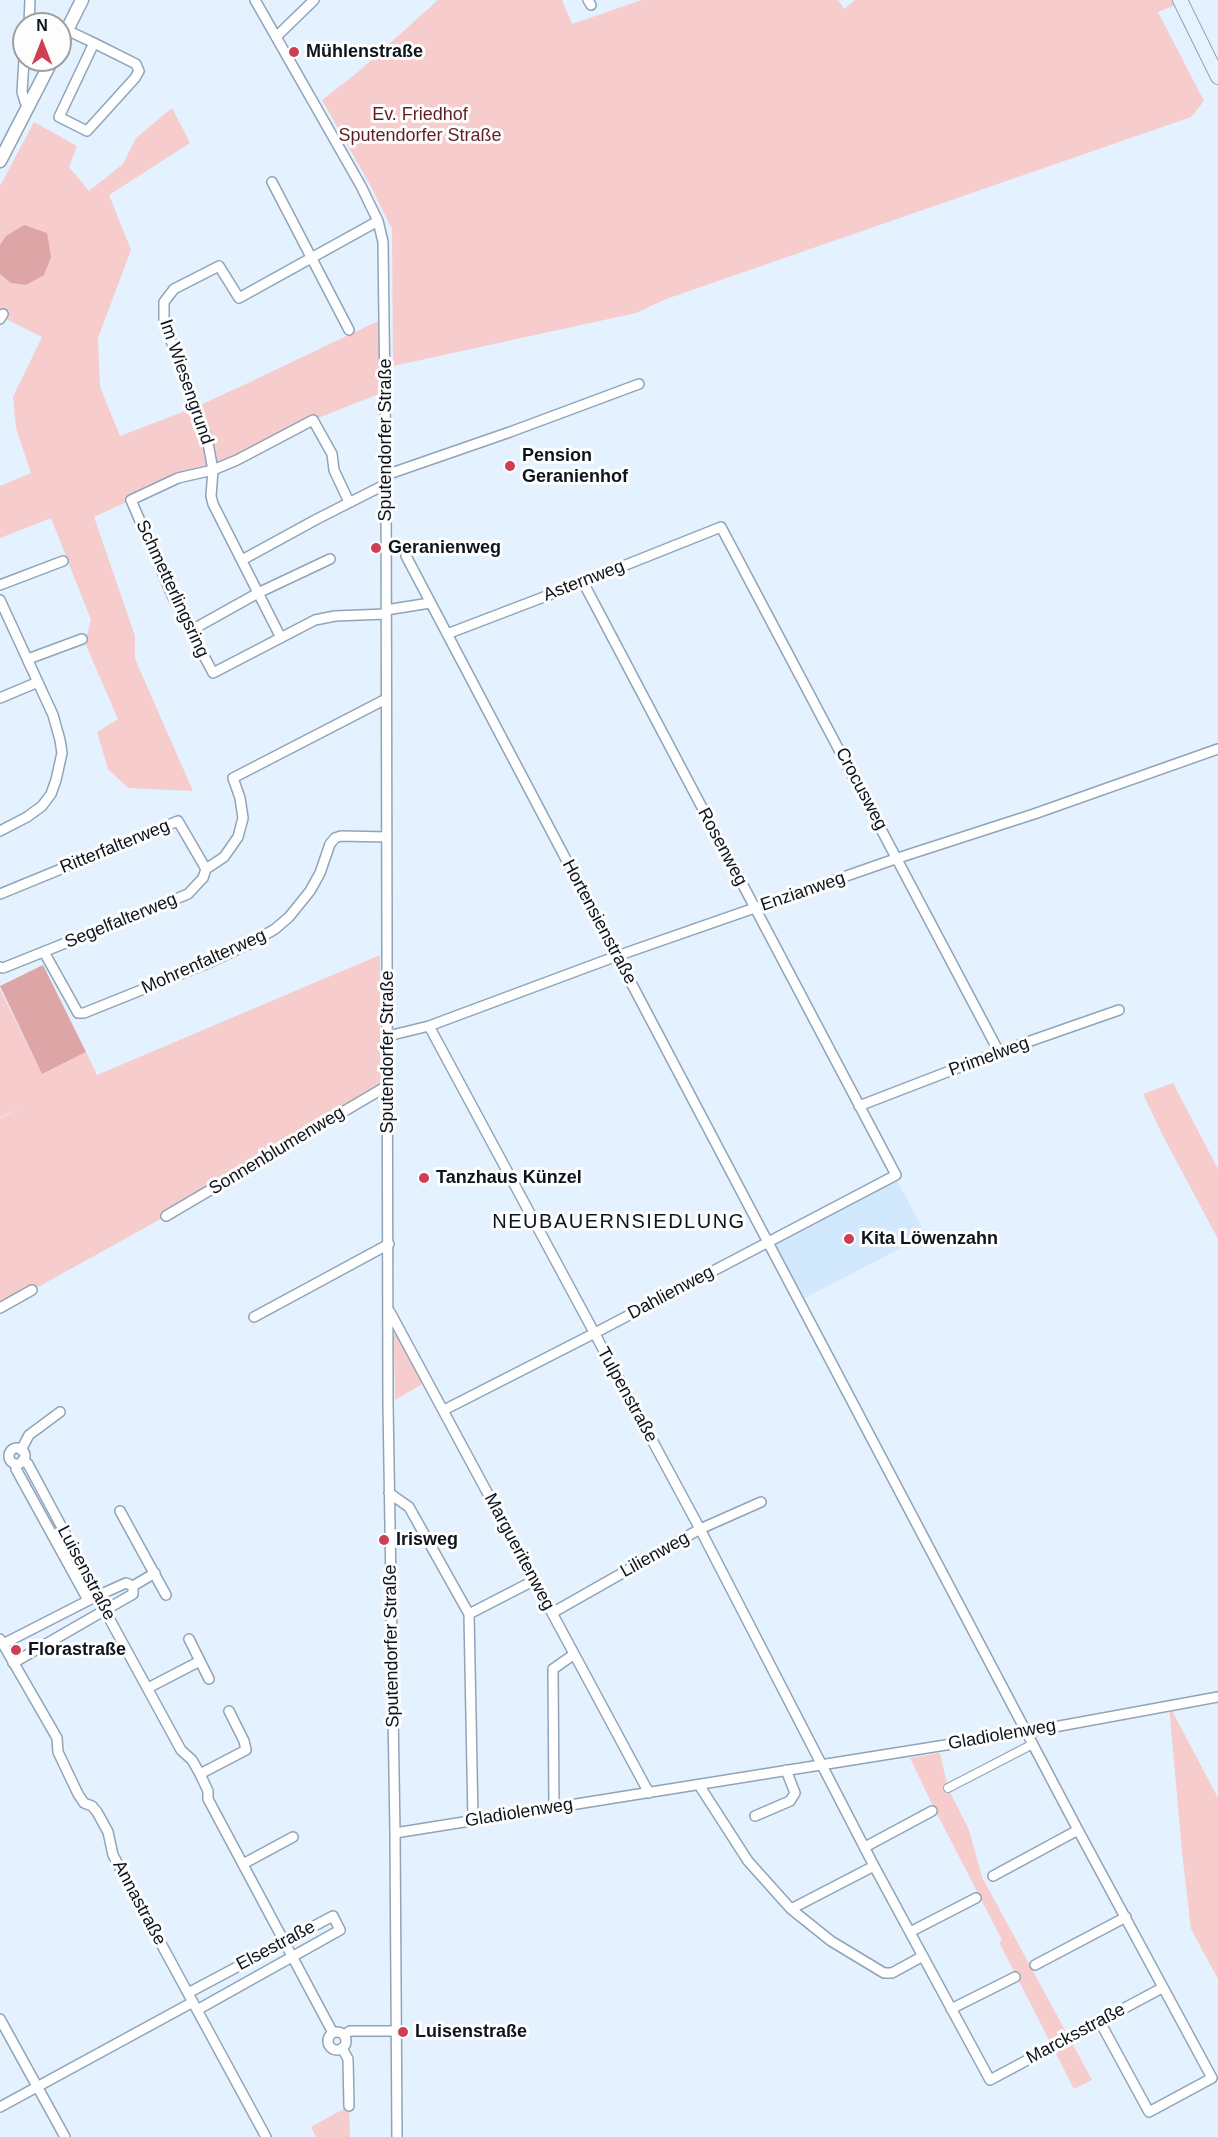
<!DOCTYPE html>
<meta charset="utf-8">
<style>
body{margin:0}
#map{position:relative;width:1218px;height:2137px;overflow:hidden;background:#e4f1fe;font-family:Helvetica,sans-serif}
canvas{display:block}
.north{position:absolute;left:12px;top:12px;width:60px;height:60px;box-sizing:border-box;background:#fdfdfd;border:2px solid #9da0a3;border-radius:50%;rotate:0deg;font-size:16px;font-weight:700;line-height:24px;text-align:center;color:#0d141b}
.north::after{content:'';display:block;margin:auto;width:21px;height:27px;background:#cf3f53;clip-path:polygon(50% 0,100% 100%,50% 72%,0 100%)}
</style>
<div id="map">
<canvas width="1218" height="2137"></canvas>
<div class="north">N</div>
</div>
<script>
const ctx = document.querySelector('canvas').getContext('2d');
ctx.lineJoin = 'round';
function paint(path, color) { ctx.fillStyle = color; ctx.fill(path, 'evenodd'); }
const shape = rows => new Path2D(rows.map(r => 'M' + r).join(''));
function strokePath(path, color, width, dash) { ctx.strokeStyle = color; ctx.lineWidth = width; ctx.lineCap = dash ? 'butt' : 'round'; ctx.setLineDash(dash || []); ctx.stroke(path); }
function label(font, color, halo, rows, align = 'center') {
  ctx.font = font + ' Helvetica,sans-serif'; ctx.lineWidth = 6; ctx.setLineDash([]); ctx.textBaseline = 'middle'; ctx.strokeStyle = halo; ctx.fillStyle = color; for (const [text, x, y, turn = 0] of rows) {
    ctx.save(); ctx.translate(x, y); ctx.rotate((+turn || 0) * Math.PI / 180); ctx.textAlign = isNaN(turn) ? turn : align; if (halo) ctx.strokeText(text, 0, 0); ctx.fillText(text, 0, 0); ctx.restore();
  }
}
paint(shape([
 [896,1179,926,1235,803,1299,773,1243]
]), '#d2e8fd');
paint(shape([
 [438,0,562,0,572,24,642,0,838,0,844,9,855,0,1188,0,1158,12,1204,101,1191,117,666,299,636,313,393,366,392,229,370,185,322,100,358,72],
 [172,108,190,143,109,195,131,250,98,338,100,387,120,436,196,407,248,383,380,320,381,393,313,420,237,460,178,478,94,517,135,636,135,659,193,791,128,788,108,769,97,732,118,719,85,643,91,620,51,518,0,538,0,486,31,473,16,428,13,397,42,337,0,316,0,186,34,122,77,146,69,167,89,191,123,164,136,138],
 [380,955,381,1090,166,1216,0,1308,0,1118,22,1108,0,1117,0,989,42,1074,86,1052,97,1075],
 [1173,1083,1218,1169,1218,1239,1163,1136,1143,1094],
 [396,1333,398,1334,424,1383,395,1400,394,1336],
 [1169,1705,1218,1798,1218,1979,1191,1929,1182,1852],
 [940,1753,948,1788,969,1830,982,1877,1092,2080,1074,2089,999,1942,1002,1940,933,1806,910,1758],
 [349,2106,350,2137,316,2137,311,2127]
]), '#f6cccc');
paint(shape([
 [24,225,47,233,51,257,44,275,26,285,11,283,0,274,0,245,6,236],
 [43,965,86,1052,42,1074,0,986]
]), '#dea5a7');
const pedestrian = shape([
 [948,1788,1033,1744]
]);
const minor = shape([
 [255,0,361,186,378,221,383,242,386,475,388,1403,395,1833,397,2137],
 [588,0,591,5],
 [29,24,30,0],
 [67,30,73,33,94,43,136,64,139,71,135,78,87,131,59,117,94,43],
 [276,37,314,0],
 [24,60,22,92,25,102,29,104],
 [272,182,349,330],
 [0,319,3,314],
 [386,475,510,432,639,384],
 [349,502,334,470,332,454,313,420,237,460,213,470,178,478,131,500,172,595,213,673,315,620,335,616,386,614],
 [406,556,1078,1830,1212,2078,1149,2112,1100,2022],
 [242,560,317,519,386,484],
 [0,585,63,561],
 [0,600,53,715,60,740,62,753,56,780,51,794,42,806,27,817,0,831],
 [386,610,430,603],
 [190,631,258,593,330,559],
 [447,634,583,582,721,527,999,1052],
 [281,638,213,504,211,496,213,470,207,438,164,322,164,302,174,289,219,266,239,298,378,221],
 [28,659,82,639],
 [0,698,38,682],
 [0,894,178,821,206,869],
 [44,952,78,1013,84,1013,206,964,251,943,275,929,289,917,310,891,320,873,330,844,335,838,341,836,387,837],
 [0,967,3,968,188,894,203,878,206,869,224,857,238,837,243,818,240,798,233,778,386,699],
 [429,1026,700,1529,874,1866,990,2080,1162,1988],
 [388,1036,429,1026,617,956,898,858,1034,814,1218,749],
 [859,1106,999,1052,1119,1010],
 [166,1216,387,1086],
 [0,1308,32,1290],
 [390,1312,649,1793],
 [254,1317,389,1244],
 [444,1410,593,1334,896,1175,583,582],
 '9 1456a8 8 0 1 1 16 0a8 8 0 1 1-16 0Z',
 [21,1450,29,1435,60,1412],
 [23,1460,28,1464,43,1492,95,1589,97,1596,181,1750,192,1760,200,1774,208,1791,208,1799,333,2033],
 [16,1464,16,1469,88,1600],
 [389,1493,409,1507,469,1614,473,1820],
 [120,1511,166,1595],
 [133,1586,155,1573],
 [552,1613,700,1529,761,1502],
 [469,1614,533,1581],
 [0,1639,57,1738,58,1752,78,1794,84,1803,92,1806,97,1812,108,1832,113,1855,266,2137],
 [189,1639,209,1679],
 [3,1644,97,1596,126,1583,133,1586,133,1594,13,1663],
 [148,1688,200,1661],
 [200,1774,246,1750,244,1741,229,1711],
 [699,1785,748,1861,791,1909,831,1941,884,1973,892,1973,923,1956],
 [554,1808,553,1669,573,1655],
 [755,1816,790,1801,795,1793,786,1770],
 [395,1833,1027,1732,1218,1697],
 [865,1847,932,1811],
 [243,1864,293,1837],
 [993,1876,1078,1830],
 [791,1909,874,1866],
 [910,1932,976,1898],
 [1035,1965,1126,1917],
 [188,1993,333,1916,340,1930,197,2010],
 [951,2009,1015,1977],
 [0,2019,65,2137],
 '328 2041a9 9 0 1 1 18 0a9 9 0 1 1-18 0Z',
 [344,2035,350,2031,397,2031],
 [342,2048,348,2059,349,2106],
 [0,2107,193,2002]
]);
const tertiary = shape([
 [60,44,82,0],
 [0,161,52,60]
]);
const secondary = shape([
 [1180,0,1218,77]
]);
strokePath(pedestrian, '#90a4b8', 10);
strokePath(minor, '#90a4b8', 12);
strokePath(tertiary, '#90a4b8', 15);
strokePath(secondary, '#90a4b8', 16);
strokePath(pedestrian, '#fff', 8);
strokePath(minor, '#fff', 9);
strokePath(tertiary, '#fff', 12);
strokePath(secondary, '#e6f2fe', 14);
for (const [x, y, r, color] of [
 [294,52,6,"#cf3f53"],
 [510,466,6,"#cf3f53"],
 [376,548,6,"#cf3f53"],
 [424,1178,6,"#cf3f53"],
 [849,1239,6,"#cf3f53"],
 [384,1540,6,"#cf3f53"],
 [16,1650,6,"#cf3f53"],
 [403,2032,6,"#cf3f53"]
]) { const dot = new Path2D(); dot.arc(x, y, r, 0, 2 * Math.PI); ctx.fillStyle = color; ctx.fill(dot); strokePath(dot, '#fdfdfd', 2); }
label('bold 18px', '#0d141b', '#fdfdfd', [
 ["Mühlenstraße",306,52],
 ["Pension",522,456],
 ["Geranienhof",522,477],
 ["Geranienweg",388,548],
 ["Tanzhaus Künzel",436,1178],
 ["Kita Löwenzahn",861,1239],
 ["Irisweg",396,1540],
 ["Florastraße",28,1650],
 ["Luisenstraße",415,2032]
], 'left');
label('18px', '#621e26', '#fdfdfd', [
 ["Ev. Friedhof",420,115],
 ["Sputendorfer Straße",420,136]
]);
label('18px', '#0d141b', '#fdfdfd', [
 ["Im Wiesengrund",186,382,71],
 ["Sputendorfer Straße",386,440,-90],
 ["Asternweg",584,581,-21],
 ["Schmetterlingsring",172,589,65],
 ["Crocusweg",861,789,62],
 ["Ritterfalterweg",115,847,-22],
 ["Rosenweg",722,847,62],
 ["Enzianweg",803,892,-19],
 ["Segelfalterweg",121,921,-22],
 ["Hortensienstraße",599,922,62],
 ["Mohrenfalterweg",204,962,-24],
 ["Sputendorfer Straße",388,1052,-90],
 ["Primelweg",989,1057,-20],
 ["Sonnenblumenweg",277,1151,-31],
 ["Dahlienweg",671,1293,-28],
 ["Tulpenstraße",627,1395,61],
 ["Margueritenweg",519,1552,62],
 ["Lilienweg",655,1555,-29],
 ["Luisenstraße",86,1573,62],
 ["Sputendorfer Straße",392,1646,-91],
 ["Gladiolenweg",1002,1735,-10],
 ["Gladiolenweg",519,1813,-9],
 ["Annastraße",139,1903,62],
 ["Elsestraße",276,1946,-28],
 ["Marcksstraße",1076,2034,-28]
]);
ctx.letterSpacing = '1.5px';
label('20px', '#0d141b', '#fdfdfd', [
 ["NEUBAUERNSIEDLUNG",619,1222]
]);
ctx.letterSpacing = '0px';
</script>
